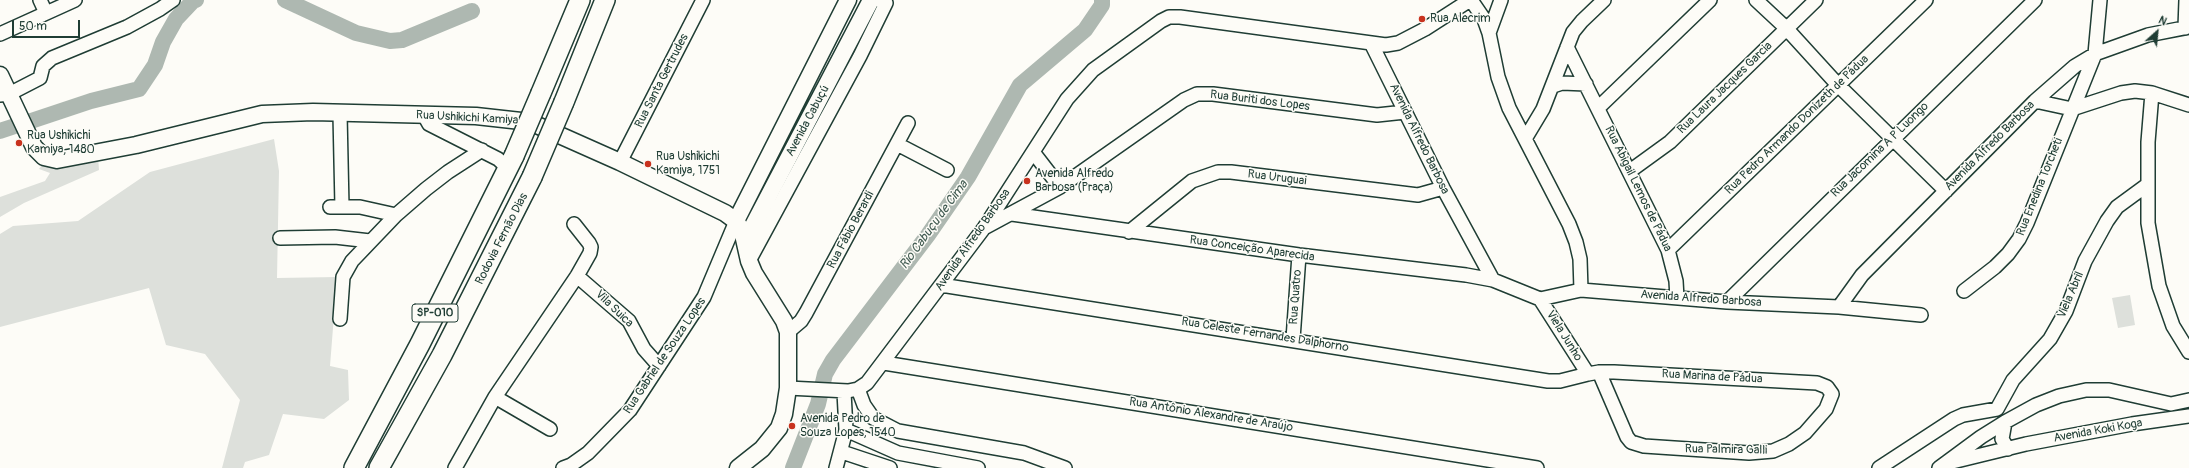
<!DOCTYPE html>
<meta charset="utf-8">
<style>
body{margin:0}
#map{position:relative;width:2189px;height:468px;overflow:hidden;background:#fdfcf7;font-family:Pangolin,sans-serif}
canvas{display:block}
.north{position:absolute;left:2137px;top:12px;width:40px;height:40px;-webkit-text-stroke:3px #fdfcf7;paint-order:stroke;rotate:27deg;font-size:11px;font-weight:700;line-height:16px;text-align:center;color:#1f3d34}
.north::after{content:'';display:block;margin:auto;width:14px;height:18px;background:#1f3d34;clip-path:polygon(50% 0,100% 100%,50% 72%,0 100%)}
.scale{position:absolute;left:12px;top:20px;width:68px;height:18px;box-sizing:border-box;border:2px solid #1f3d34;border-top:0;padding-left:5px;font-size:12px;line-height:14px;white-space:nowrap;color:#1f3d34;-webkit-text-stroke:3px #fdfcf7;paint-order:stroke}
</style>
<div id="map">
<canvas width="2189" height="468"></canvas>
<div class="north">N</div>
<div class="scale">50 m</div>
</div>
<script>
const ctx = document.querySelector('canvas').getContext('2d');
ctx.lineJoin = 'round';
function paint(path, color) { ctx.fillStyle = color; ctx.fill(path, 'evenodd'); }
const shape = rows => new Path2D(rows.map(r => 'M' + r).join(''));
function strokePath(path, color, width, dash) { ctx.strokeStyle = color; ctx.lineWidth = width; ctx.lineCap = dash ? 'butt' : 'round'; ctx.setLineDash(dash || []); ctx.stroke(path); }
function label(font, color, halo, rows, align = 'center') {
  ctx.font = font + ' Pangolin,sans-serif'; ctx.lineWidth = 3; ctx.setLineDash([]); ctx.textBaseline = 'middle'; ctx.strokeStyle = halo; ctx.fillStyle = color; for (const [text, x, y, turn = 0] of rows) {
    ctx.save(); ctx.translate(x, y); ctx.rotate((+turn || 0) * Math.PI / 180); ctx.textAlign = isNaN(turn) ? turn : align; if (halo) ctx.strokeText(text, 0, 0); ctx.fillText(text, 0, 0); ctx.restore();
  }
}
paint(shape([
 [274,139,279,171,277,278,337,277,330,366,348,370,349,400,324,419,283,414,269,455,245,462,243,468,222,468,240,400,205,354,166,345,149,288,0,327,0,234,13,226,78,221,150,172],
 [98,156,99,170,24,203,0,217,0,197,45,181,50,173,39,169,45,161],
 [2130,295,2135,325,2118,328,2112,298]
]), '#dde0db');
strokePath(shape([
 [285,0,356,33,390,41,402,40,472,11],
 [31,121,91,101,139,89,155,65,163,42,176,19,193,1,196,0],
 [0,131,15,126],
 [793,468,818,404,825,374,833,360,928,235,968,177,1020,85,1085,30,1102,5,1102,0]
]), '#aeb8b1', 16);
const minor = shape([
 [40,0,46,13],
 [1471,0,1484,19,1489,33,1498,77,1509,108,1569,224,1576,242,1580,259,1581,290],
 [1756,0,1786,28,1838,85,1946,191],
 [2185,28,2186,0],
 [1489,33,1501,0],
 [0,34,75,0],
 [1371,43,1443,188,1493,280],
 [1567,47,1668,250,1676,281,1677,298],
 [1553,86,1562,83,1586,84],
 [2152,93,2148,142,2148,223,2159,286,2173,326,2189,352],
 [0,95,9,94,40,78,43,66,52,58,127,27,160,9,173,0],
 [2035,101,2072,109,2121,93,2135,91,2152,93,2189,105],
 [1598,108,1710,0],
 [340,114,342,207],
 [424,115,429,124,498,159,508,168],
 [1525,139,1543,109,1573,32,1582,21,1604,0],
 [897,144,947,170],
 [1033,152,1060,187],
 [620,162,703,0],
 [1630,171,1670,142,1816,0],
 [330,207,360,207,396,215],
 [1012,214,1299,255,1466,275,1493,280,1540,299,1581,290,1727,302,1839,307,1921,315],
 [984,228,1060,187,1184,100,1197,94,1213,94,1377,115,1405,112],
 [1129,232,1192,181,1218,172,1231,172,1418,195,1443,188],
 [280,238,335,237,370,241],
 [1668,250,1926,0],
 [749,261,860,56,886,3,879,0],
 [577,276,629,321,644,349,659,366],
 [941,285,1548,381,1560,381,1588,374,1599,372,1614,372,1817,383,1827,387,1832,394,1826,409,1805,433,1789,444,1773,451,1749,453,1644,446,1631,442,1627,437,1599,372],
 [1964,291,1995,267,2008,254,2019,239,2027,223,2095,54,2100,0],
 [1540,299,1588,374],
 [1727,302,2035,0],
 [1839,307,1862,275,2035,101,2075,66,2095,54,2148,35,2189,27],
 [340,319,343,277,352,261,396,215,426,189,448,172,482,150],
 [788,332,801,321,806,313,908,123],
 [1293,339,1299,255],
 [884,363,1537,468],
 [788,388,848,391,858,389,867,383,984,228,1067,99,1093,70,1161,21,1169,17,1180,17,1386,45,1398,43,1425,29,1470,0],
 [858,389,864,405,873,418,898,431,1024,453,1065,468],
 [495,397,550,429],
 [2005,422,2002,439,2008,449],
 [846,430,898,453,978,468],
 [842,452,890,468],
 [1952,462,2026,444,2132,424,2189,416],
 [455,468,495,397,577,276,590,253,591,247,589,243,574,224],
 [563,468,571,465,588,453,630,410,704,297,736,221],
 [836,468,846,430,844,392],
 [1879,468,1954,419,1963,415,1997,409,2013,380,2050,339,2066,311,2085,261,2107,221,2117,207,2147,185],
 [1939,468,1981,437,2005,422,2036,405,2059,396,2086,390,2109,390,2171,404,2189,400]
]);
const major = shape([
 [0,75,34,147,44,157,57,160,136,145,262,114,313,112,476,116,530,122,620,162,725,213,736,221,742,230,749,261,754,273,784,321,788,332,788,388,784,414,779,428,762,449,738,468],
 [736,221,848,0],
 [745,241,871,0]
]);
const highway = shape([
 [541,93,580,0],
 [564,102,605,0],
 [354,468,420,344,514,156],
 [379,468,442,355,532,177]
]);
strokePath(minor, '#1f3d34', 16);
strokePath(major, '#1f3d34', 19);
strokePath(highway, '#1f3d34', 22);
strokePath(minor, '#fdfcf7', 13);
strokePath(major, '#fdfcf7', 16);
strokePath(highway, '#fdfcf7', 19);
const highwayBridge = shape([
 [514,156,541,93],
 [532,177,564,102]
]);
strokePath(highwayBridge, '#1f3d34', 22, []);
strokePath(highwayBridge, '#fdfcf7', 19);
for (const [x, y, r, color] of [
 [1422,19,4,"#c8321e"],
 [19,143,4,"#c8321e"],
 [648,164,4,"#c8321e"],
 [1027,181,4,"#c8321e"],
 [792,426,4,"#c8321e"]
]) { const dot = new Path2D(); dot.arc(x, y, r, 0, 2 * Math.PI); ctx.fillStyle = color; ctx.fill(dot); strokePath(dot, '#fdfcf7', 1.5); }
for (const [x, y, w] of [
 [435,313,46]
]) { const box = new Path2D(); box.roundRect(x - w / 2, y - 9, w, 18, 3); ctx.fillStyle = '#fdfcf7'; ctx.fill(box); strokePath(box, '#1f3d34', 1); }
label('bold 11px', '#1f3d34', null, [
 ["SP-010",435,313]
]);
label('12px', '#1f3d34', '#fdfcf7', [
 ["Rua Alecrim",1430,19],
 ["Rua Ushikichi",27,136],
 ["Kamiya, 1480",27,150],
 ["Rua Ushikichi",656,157],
 ["Kamiya, 1751",656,171],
 ["Avenida Alfredo",1035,174],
 ["Barbosa (Praça)",1035,188],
 ["Avenida Pedro de",800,419],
 ["Souza Lopes, 1540",800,433]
], 'left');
label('12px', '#1f3d34', '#fdfcf7', [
 ["Rua Santa Gertrudes",662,81,-63],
 ["Rua Laura Jacques Garcia",1725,88,-44],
 ["Rua Buriti dos Lopes",1260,101,7],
 ["Rua Ushikichi Kamiya",467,118,3],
 ["Avenida Cabuçú",808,121,-62],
 ["Rua Pedro Armando Donizeth de Pádua",1797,125,-44],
 ["Avenida Alfredo Barbosa",1419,139,64],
 ["Avenida Alfredo Barbosa",1990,146,-45],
 ["Rua Jacomina A P Luongo",1880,150,-44],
 ["Rua Uruguai",1277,178,7],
 ["Rua Enedina Torcheti",2040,187,-68],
 ["Rua Abigail Lemos de Pádua",1638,189,64],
 ["Rua Fábio Berardi",851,230,-62],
 ["Rodovia Fernão Dias",502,239,-63],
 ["Avenida Alfredo Barbosa",973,240,-55],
 ["Rua Conceição Aparecida",1252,249,8],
 ["Viela Abril",2071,295,-67],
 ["Rua Quatro",1296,297,-86],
 ["Avenida Alfredo Barbosa",1701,299,4],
 ["Vila Suica",614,309,44],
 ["Rua Celeste Fernandes Dalphorno",1265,335,9],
 ["Viela Junho",1564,336,58],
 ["Rua Gabriel de Souza Lopes",665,356,-56],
 ["Rua Marina de Pádua",1712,377,3],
 ["Rua Antônio Alexandre de Araújo",1211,415,9],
 ["Avenida Koki Koga",2098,431,-10],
 ["Rua Palmira Galli",1726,450,1]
]);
label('italic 13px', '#435c53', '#fdfcf7', [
 ["Rio Cabuçu de Cima",934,225,-54]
]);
</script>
